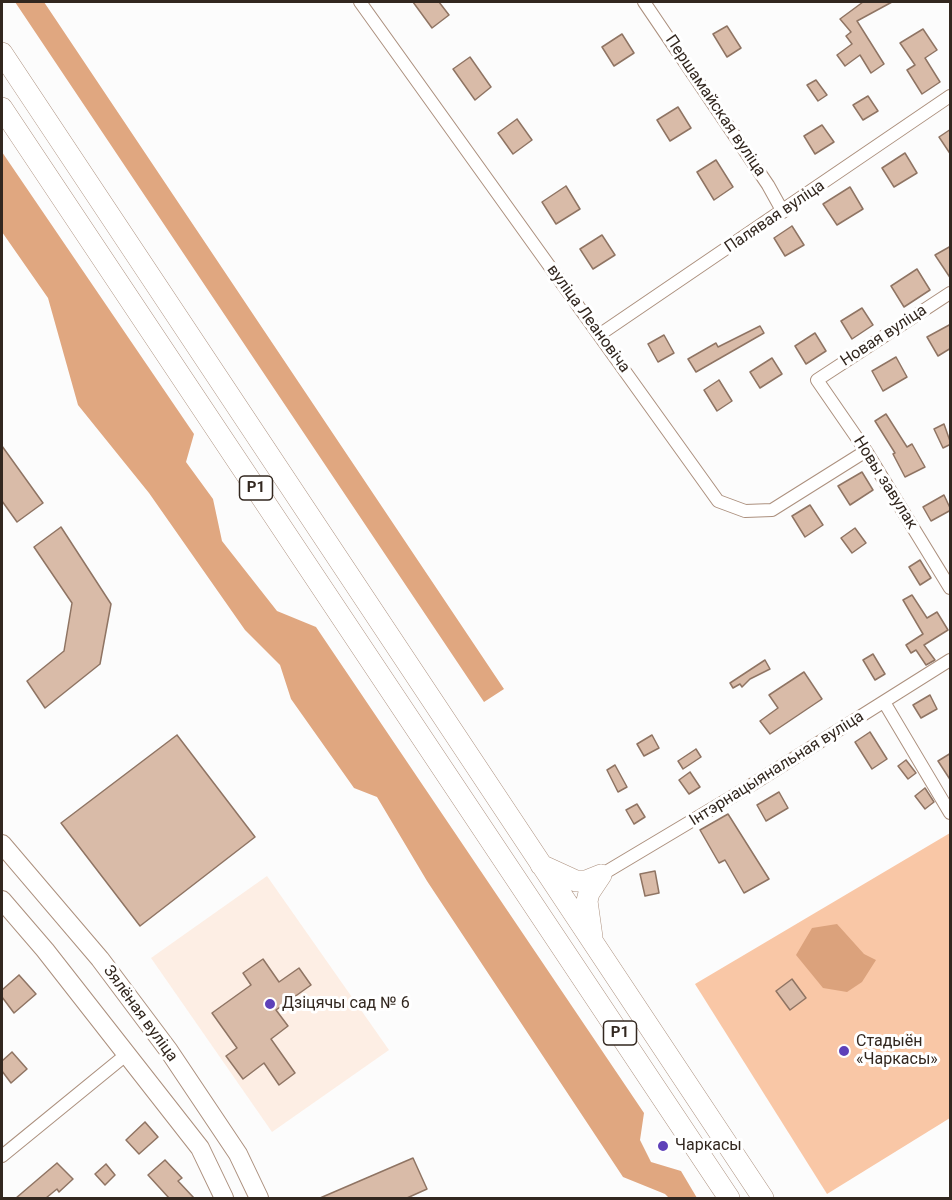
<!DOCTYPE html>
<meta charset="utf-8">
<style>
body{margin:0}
#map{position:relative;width:952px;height:1200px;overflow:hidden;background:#fcfcfc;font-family:Roboto,sans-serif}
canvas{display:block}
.frame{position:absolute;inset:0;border:3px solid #32271f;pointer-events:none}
</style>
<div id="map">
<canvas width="952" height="1200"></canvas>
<div class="frame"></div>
</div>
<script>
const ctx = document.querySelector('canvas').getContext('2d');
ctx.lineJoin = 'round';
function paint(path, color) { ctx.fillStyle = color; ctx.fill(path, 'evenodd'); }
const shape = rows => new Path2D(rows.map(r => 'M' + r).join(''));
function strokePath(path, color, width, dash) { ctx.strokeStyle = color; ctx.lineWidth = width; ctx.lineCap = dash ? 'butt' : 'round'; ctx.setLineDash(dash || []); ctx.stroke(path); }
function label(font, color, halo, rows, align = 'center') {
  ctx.font = font + ' Roboto,sans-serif'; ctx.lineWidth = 6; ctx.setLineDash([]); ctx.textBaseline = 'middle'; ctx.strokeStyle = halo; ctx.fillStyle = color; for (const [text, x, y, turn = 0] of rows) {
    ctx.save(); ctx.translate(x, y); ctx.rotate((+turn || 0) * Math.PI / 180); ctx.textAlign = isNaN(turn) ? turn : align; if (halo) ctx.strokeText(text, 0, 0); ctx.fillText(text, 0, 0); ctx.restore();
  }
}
paint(shape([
 [267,876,389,1050,272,1132,151,958]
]), '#fdeee4');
paint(shape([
 [950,833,950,1118,827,1194,695,984]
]), '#f9c7a6');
paint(shape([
 [15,2,44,2,504,689,484,702],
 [2,152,194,434,186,462,213,499,222,541,277,611,316,627,644,1113,640,1140,651,1162,681,1171,697,1198,669,1198,665,1194,623,1177,427,881,377,797,354,788,291,699,280,665,245,630,149,493,78,405,48,298,2,232]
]), '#e0a780');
paint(shape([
 [837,924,864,954,876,960,862,982,847,992,823,988,796,955,812,928]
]), '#dba27c');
const building = shape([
 [413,2,439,2,449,15,432,28,413,2],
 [863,2,892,2,857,21,884,64,871,73,860,55,845,66,837,55,852,44,846,36,851,32,840,19,863,2],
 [727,26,741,48,727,57,713,34,727,26],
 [923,29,937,50,925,58,940,82,922,94,907,70,915,65,900,43,923,29],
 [622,34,634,53,614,66,602,47,622,34],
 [470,57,491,87,475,100,453,69,470,57],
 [816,80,827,95,818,101,807,85,816,80],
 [868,96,878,111,863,120,853,105,868,96],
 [678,107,691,128,670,141,657,120,678,107],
 [517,119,532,140,513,154,498,133,517,119],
 [822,125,834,142,815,154,804,136,822,125],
 [951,129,951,155,939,137,951,129],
 [905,153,917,173,894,187,882,168,905,153],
 [716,160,733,187,714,200,697,172,716,160],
 [566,186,580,209,556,224,542,202,566,186],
 [850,187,863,209,837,225,823,204,850,187],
 [792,226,804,245,785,256,774,238,792,226],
 [602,235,615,255,593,269,580,249,602,235],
 [951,246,951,279,935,255,951,246],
 [917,269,930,290,904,307,891,286,917,269],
 [862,308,873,325,852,339,841,321,862,308],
 [951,324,951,348,938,356,927,337,951,324],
 [760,326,764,333,696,372,688,359,716,343,718,347,760,326],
 [815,333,826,351,806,364,795,346,815,333],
 [664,335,674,353,658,362,648,344,664,335],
 [896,357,907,377,883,391,872,371,896,357],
 [772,358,782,374,760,388,750,372,772,358],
 [719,380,732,401,717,411,704,390,719,380],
 [886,414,907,447,912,444,925,467,905,477,893,454,895,453,875,421,886,414],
 [944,424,951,444,943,448,934,429,944,424],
 [2,446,43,503,17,522,2,501,2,446],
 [862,472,873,490,850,505,838,486,862,472],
 [944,495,951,510,931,521,923,507,944,495],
 [810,505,823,525,805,537,792,516,810,505],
 [61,527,111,604,100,664,45,708,27,681,64,651,72,603,34,547,61,527],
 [855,528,866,543,852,553,841,538,855,528],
 [920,560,931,578,920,585,909,567,920,560],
 [912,595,927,618,937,612,948,630,924,645,935,660,926,665,916,650,911,653,906,645,923,634,903,600,912,595],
 [873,654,885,674,875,680,863,660,873,654],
 [765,660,770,669,750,679,742,687,740,684,733,688,730,683,765,660],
 [804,672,822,699,770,734,760,721,778,708,769,695,804,672],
 [930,695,937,709,921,718,913,705,930,695],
 [870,732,887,759,872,769,855,742,870,732],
 [177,735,255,837,140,926,61,823,177,735],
 [652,735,659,748,644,756,637,744,652,735],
 [696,749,701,757,683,769,678,761,696,749],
 [951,753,951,781,938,761,951,753],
 [906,760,916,773,908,779,898,766,906,760],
 [615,765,627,787,618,792,607,770,615,765],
 [690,772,700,787,689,794,679,780,690,772],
 [925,788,934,802,925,809,915,796,925,788],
 [779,792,788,808,766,821,757,805,779,792],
 [637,804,645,817,634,824,626,810,637,804],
 [728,814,769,879,744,893,725,860,719,863,700,830,728,814],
 [655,871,659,893,645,896,640,874,655,871],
 [263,959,279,982,299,968,311,985,276,1010,288,1026,271,1039,295,1073,279,1085,264,1063,243,1079,226,1056,237,1048,212,1013,251,985,243,973,263,959],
 [19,975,36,994,14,1013,2,997,2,990,19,975],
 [792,979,806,998,790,1010,776,991,792,979],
 [12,1052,27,1069,11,1083,2,1071,2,1061,12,1052],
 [145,1122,158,1137,139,1154,126,1140,145,1122],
 [413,1158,427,1189,407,1198,320,1198,413,1158],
 [165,1160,182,1178,178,1181,194,1198,169,1198,148,1175,165,1160],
 [57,1163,73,1179,59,1192,57,1189,46,1198,16,1198,57,1163],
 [106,1164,115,1175,105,1185,95,1174,106,1164]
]);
paint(building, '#d9bba8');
strokePath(building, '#8f7463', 1.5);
const minor = shape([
 [360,2,718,501,745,511,772,510,866,451],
 [644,2,768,185,783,212],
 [950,293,817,380,866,451,950,588],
 [599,335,950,96],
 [884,702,950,813],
 [601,875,745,789,950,660],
 [2,1156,127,1054]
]);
const secondary = shape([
 [2,844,100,959,169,1051,238,1154,259,1198],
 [2,900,45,950,200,1148,224,1198]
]);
const trunk = shape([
 [2,53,763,1198],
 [2,108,729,1198],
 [541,865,576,881,586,881,601,875],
 [592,937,587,901,589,893,601,875]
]);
strokePath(minor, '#ac907e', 14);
strokePath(secondary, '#ac907e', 20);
strokePath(trunk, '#ac907e', 22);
strokePath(minor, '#fff', 12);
strokePath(secondary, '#fff', 18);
strokePath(trunk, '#fff', 21);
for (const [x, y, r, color] of [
 [270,1004,6,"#5e41b9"],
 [844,1051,6,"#5e41b9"],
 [663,1146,6,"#5e41b9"]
]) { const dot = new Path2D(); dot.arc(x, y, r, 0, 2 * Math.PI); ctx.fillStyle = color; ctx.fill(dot); strokePath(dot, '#fff', 2); }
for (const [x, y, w] of [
 [256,488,33],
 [620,1033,33]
]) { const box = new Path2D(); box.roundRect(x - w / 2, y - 12, w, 24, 4.5); ctx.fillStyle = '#fff'; ctx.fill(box); strokePath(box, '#32271f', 1.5); }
label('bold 15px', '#32271f', null, [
 ["Р1",256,488],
 ["Р1",620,1033]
]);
label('16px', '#32271f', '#fff', [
 ["Першамайская вуліца",715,106,56],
 ["Палявая вуліца",775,217,-34],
 ["вуліца Леановіча",588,319,54],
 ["Новая вуліца",884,336,-33],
 ["Новы завулак",885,483,58],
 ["Інтэрнацыянальная вуліца",777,769,-32],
 ["Зялёная вуліца",140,1014,54]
]);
label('16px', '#32271f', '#fff', [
 ["Дзіцячы сад № 6",282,1004],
 ["Стадыён",856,1042],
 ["«Чаркасы»",856,1060],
 ["Чаркасы",675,1146]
], 'left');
</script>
